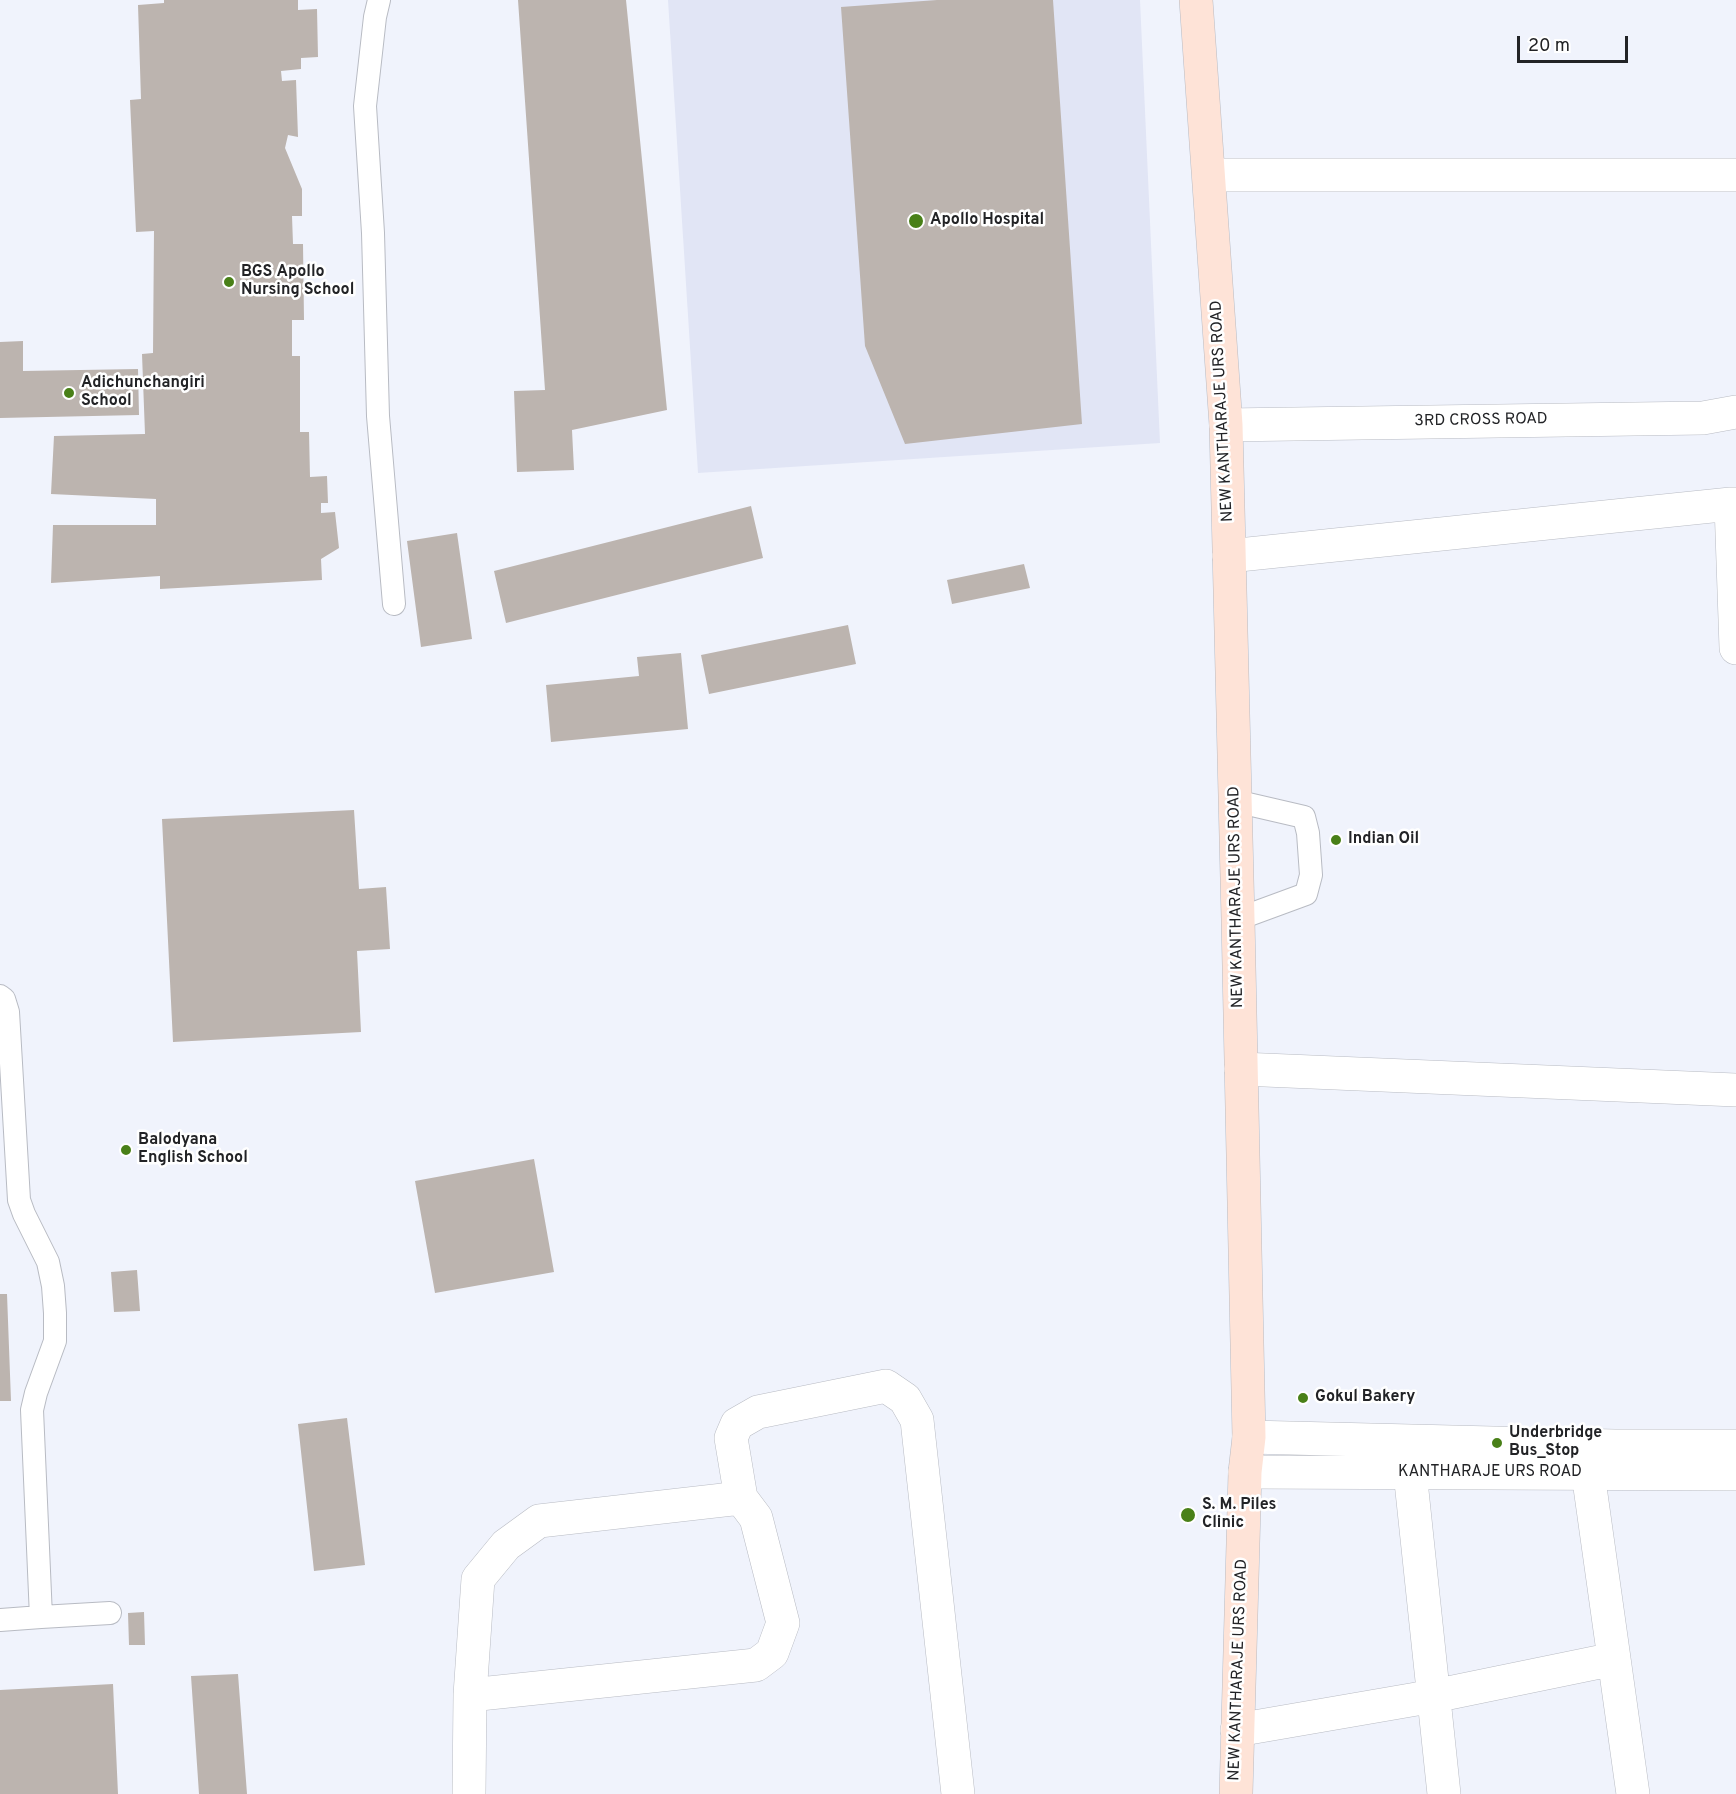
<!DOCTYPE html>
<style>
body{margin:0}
#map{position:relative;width:1736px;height:1794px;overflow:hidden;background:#f0f3fc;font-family:Overpass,sans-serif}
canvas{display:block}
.scale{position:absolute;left:1517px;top:36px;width:111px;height:27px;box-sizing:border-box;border:3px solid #222326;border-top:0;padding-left:8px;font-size:18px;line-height:21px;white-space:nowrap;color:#222326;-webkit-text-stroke:4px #fff;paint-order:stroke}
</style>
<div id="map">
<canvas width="1736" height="1794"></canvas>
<div class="scale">20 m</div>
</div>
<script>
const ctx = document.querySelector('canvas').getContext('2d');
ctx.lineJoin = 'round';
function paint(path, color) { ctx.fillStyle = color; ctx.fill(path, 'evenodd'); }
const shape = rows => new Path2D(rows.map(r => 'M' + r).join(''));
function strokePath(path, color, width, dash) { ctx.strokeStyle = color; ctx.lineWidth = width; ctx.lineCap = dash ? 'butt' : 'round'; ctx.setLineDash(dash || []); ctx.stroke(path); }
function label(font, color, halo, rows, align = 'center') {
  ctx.font = font + ' Overpass,sans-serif'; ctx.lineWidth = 5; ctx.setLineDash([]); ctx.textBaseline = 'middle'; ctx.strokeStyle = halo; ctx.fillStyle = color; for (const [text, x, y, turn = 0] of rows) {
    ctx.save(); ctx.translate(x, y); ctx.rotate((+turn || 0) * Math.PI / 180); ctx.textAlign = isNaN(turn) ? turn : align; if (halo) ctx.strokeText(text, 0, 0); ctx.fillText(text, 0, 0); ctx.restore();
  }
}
paint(shape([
 [668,0,1140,0,1160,443,698,473]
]), '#e1e5f5');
paint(shape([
 [164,0,298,0,298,10,317,9,318,57,301,58,301,69,281,71,282,81,296,80,298,137,288,135,285,148,302,189,302,216,292,216,293,244,303,244,304,320,292,320,292,356,300,356,300,432,309,432,310,477,327,476,328,503,321,503,321,513,335,512,339,548,321,559,322,580,160,589,160,576,51,583,53,525,156,525,156,499,51,494,54,436,145,434,142,354,153,353,154,231,136,232,130,100,141,99,138,5,164,3],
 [518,0,626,0,667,410,572,430,574,470,517,472,514,391,545,390],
 [937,0,1053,0,1082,424,905,444,865,346,841,7],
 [23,341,23,371,138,369,139,415,0,418,0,342],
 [751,506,763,558,506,623,494,571],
 [457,533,472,639,421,647,407,541],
 [1024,564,1030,588,952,604,947,580],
 [848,625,856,664,709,694,701,655],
 [681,653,688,729,551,742,546,685,639,676,637,657],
 [354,810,359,889,386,887,390,949,357,951,361,1032,173,1042,162,819],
 [534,1159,554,1272,435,1293,415,1181],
 [137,1270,140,1311,114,1312,111,1272],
 [0,1294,7,1294,11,1401,0,1401],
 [347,1418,365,1565,314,1571,298,1424],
 [144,1612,145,1645,129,1645,128,1613],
 [238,1674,247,1794,199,1794,191,1676],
 [113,1684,118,1794,0,1794,0,1690]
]), '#bcb4af');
const service = shape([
 [379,0,375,17,365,106,373,233,378,416,394,604],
 [1235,801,1304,817,1308,833,1311,875,1306,894,1238,919],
 [0,996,4,999,8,1012,19,1200,24,1214,48,1262,53,1286,55,1313,55,1341,36,1393,32,1410,41,1617,110,1613],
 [0,1620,41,1617]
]);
const minor = shape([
 [1209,175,1736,175],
 [1226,425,1703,418,1736,412],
 [1736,504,1731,504,1736,648],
 [1229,556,1731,504],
 [1241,1069,1736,1090],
 [1410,1472,1444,1794],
 [1588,1473,1633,1794],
 [470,1695,756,1665,772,1653,783,1623,756,1518,741,1498,731,1438,737,1424,758,1412,886,1386,905,1399,917,1420,958,1794],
 [1237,1730,1434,1696,1614,1659],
 [469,1794,470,1695,478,1579,506,1545,539,1521,741,1498]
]);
const tertiary = shape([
 [1249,1437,1615,1446,1736,1446],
 [1245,1472,1736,1474]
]);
const secondary = shape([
 [1196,0,1226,425,1238,919,1249,1437,1245,1472,1236,1794]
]);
strokePath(service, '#b8bbc3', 24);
strokePath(minor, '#b8bbc3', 34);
strokePath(tertiary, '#b8bbc3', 34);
strokePath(secondary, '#b8bbc3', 34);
strokePath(service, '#fff', 22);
strokePath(minor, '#fff', 33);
strokePath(tertiary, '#fff', 33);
strokePath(secondary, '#fee3d7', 33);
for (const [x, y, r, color] of [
 [916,221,8,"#498018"],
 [229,282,6,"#498018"],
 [69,393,6,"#498018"],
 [1336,840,6,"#498018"],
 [126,1150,6,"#498018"],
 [1303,1398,6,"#498018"],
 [1497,1443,6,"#498018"],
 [1188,1515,8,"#498018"]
]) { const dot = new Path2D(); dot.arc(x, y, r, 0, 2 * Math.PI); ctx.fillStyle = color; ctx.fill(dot); strokePath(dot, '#fff', 2); }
label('bold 16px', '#222326', '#fff', [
 ["Apollo Hospital",930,221],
 ["BGS Apollo",241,273],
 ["Nursing School",241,291],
 ["Adichunchangiri",81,384],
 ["School",81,402],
 ["Indian Oil",1348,840],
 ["Balodyana",138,1141],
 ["English School",138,1159],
 ["Gokul Bakery",1315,1398],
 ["Underbridge",1509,1434],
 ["Bus_Stop",1509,1452],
 ["S. M. Piles",1202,1506],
 ["Clinic",1202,1524]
], 'left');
label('16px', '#222326', '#fff', [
 ["NEW KANTHARAJE URS ROAD",1223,411,-93],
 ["3RD CROSS ROAD",1481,421,-1],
 ["NEW KANTHARAJE URS ROAD",1237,897,-91],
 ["KANTHARAJE URS ROAD",1490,1473],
 ["NEW KANTHARAJE URS ROAD",1239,1670,-88]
]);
</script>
